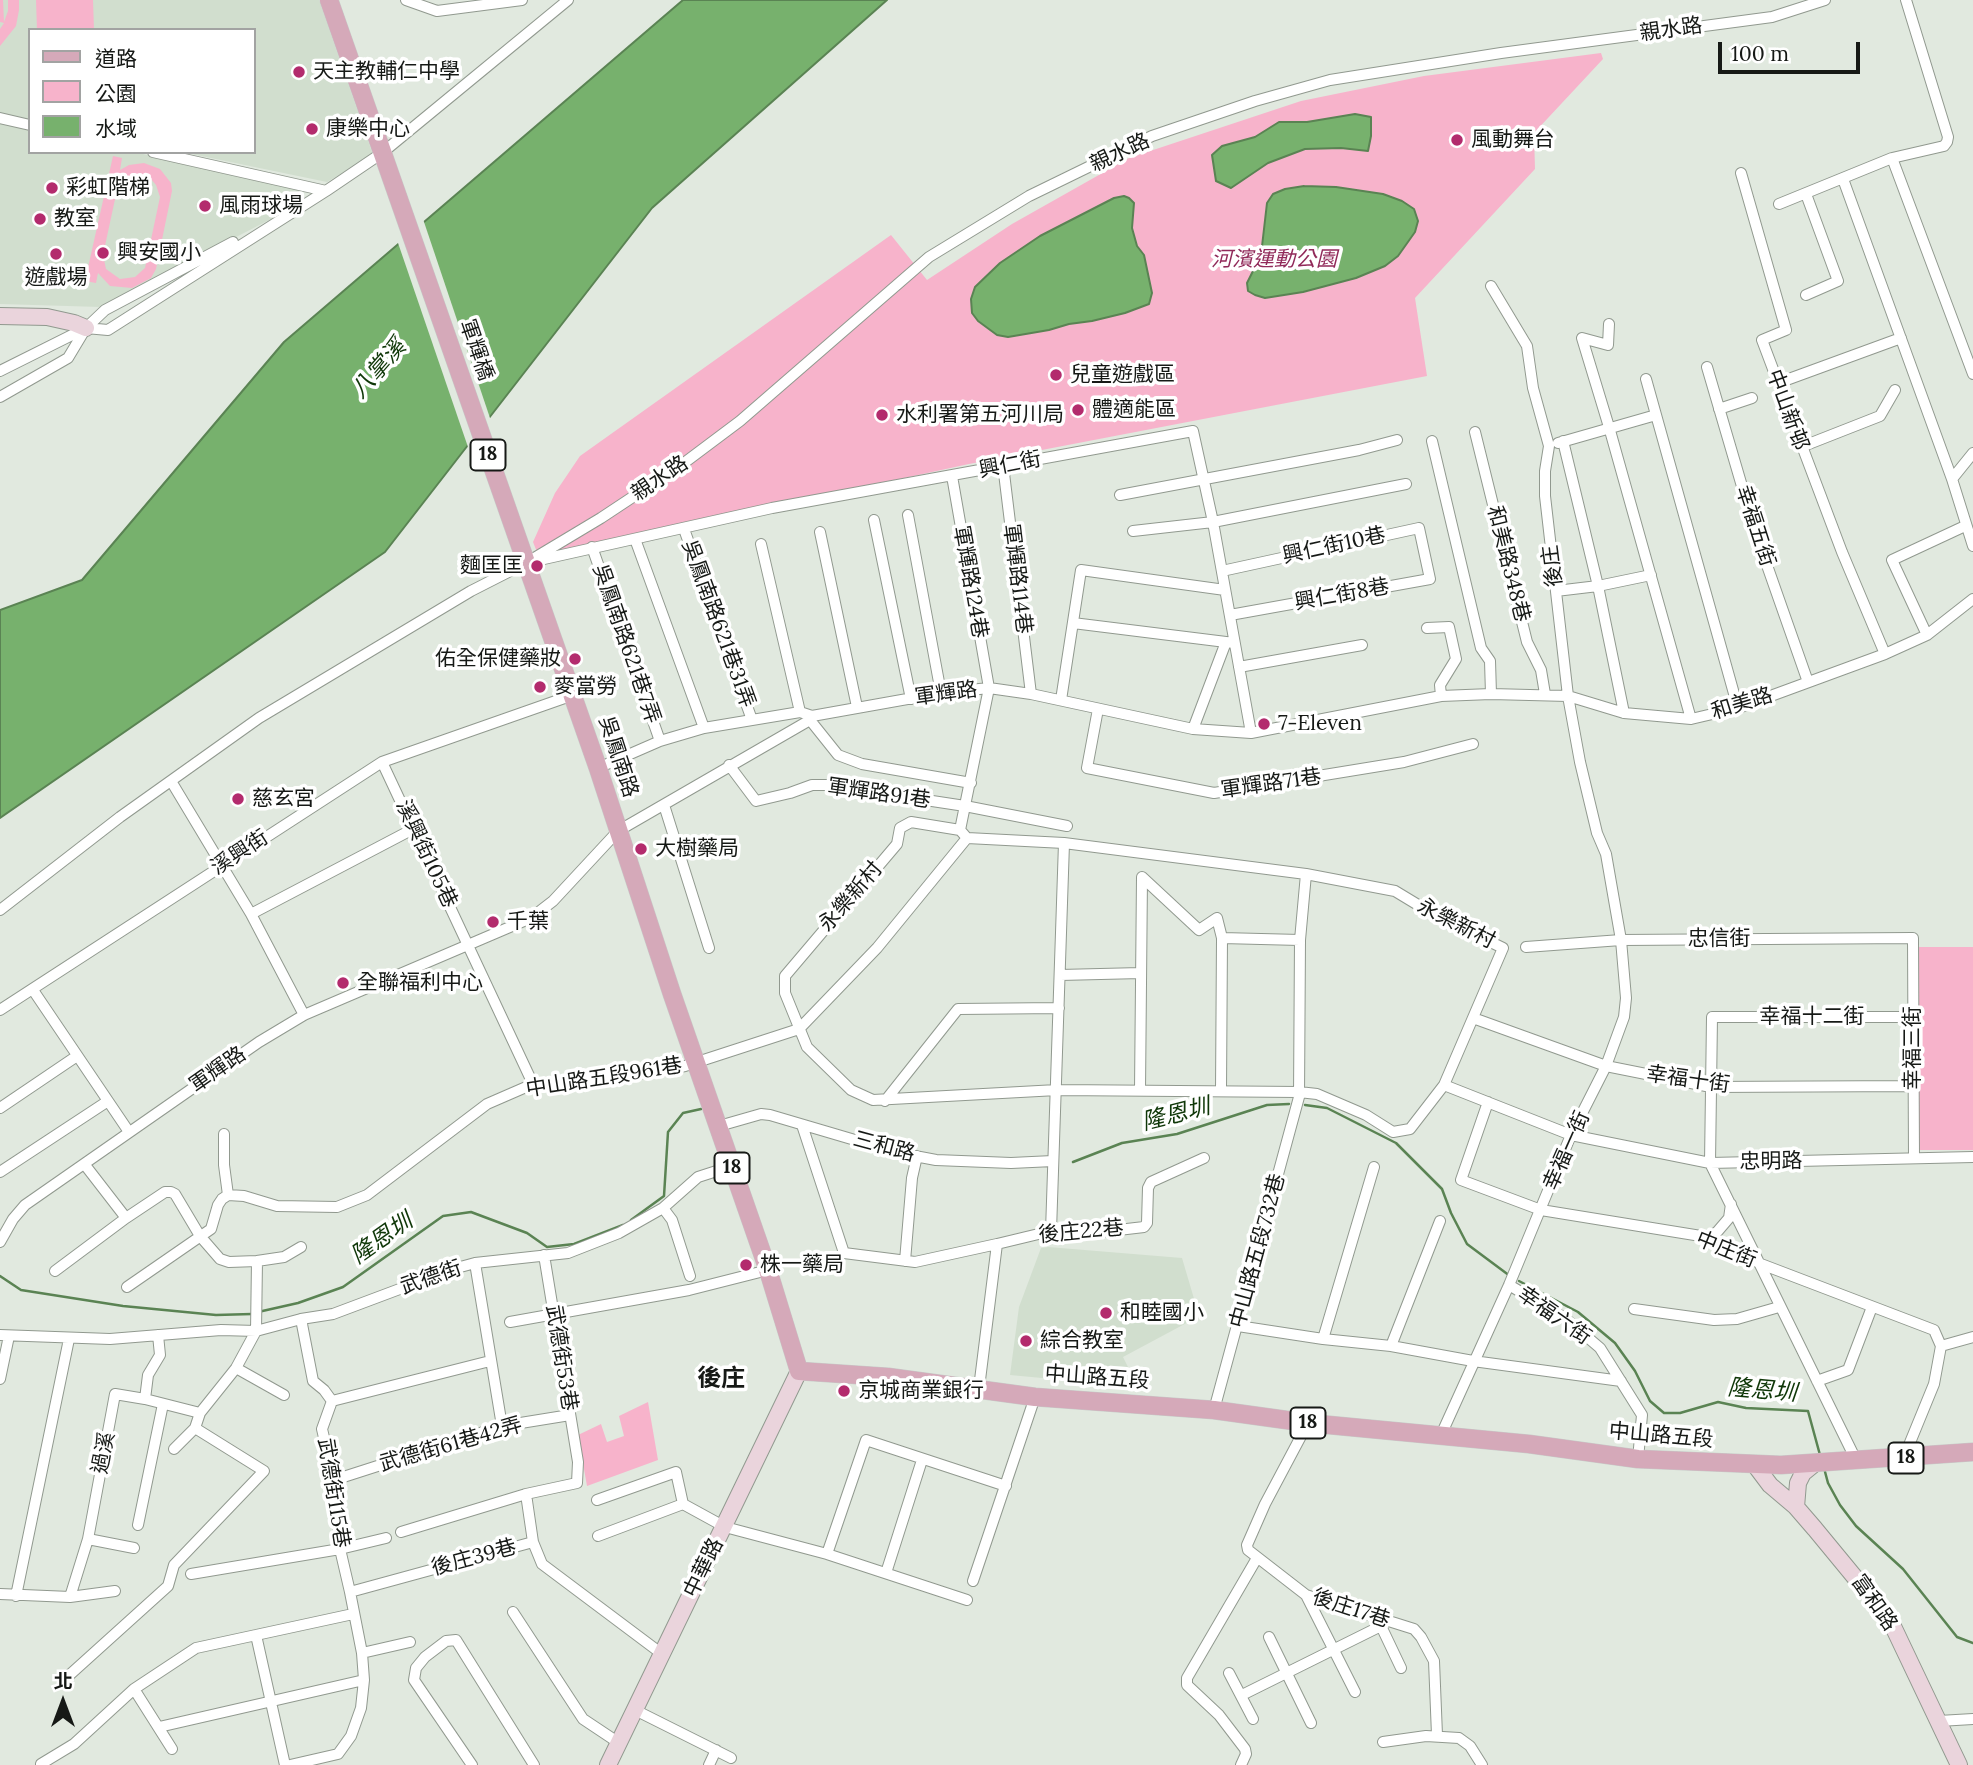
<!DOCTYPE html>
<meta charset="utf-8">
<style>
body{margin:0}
#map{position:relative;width:1973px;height:1765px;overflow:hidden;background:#e1e9df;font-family:Lora,"Noto Sans TC",serif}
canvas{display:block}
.legend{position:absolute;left:28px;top:28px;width:228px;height:126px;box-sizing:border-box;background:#fff;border:2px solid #a2a3a2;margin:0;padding:9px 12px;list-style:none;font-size:21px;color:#161916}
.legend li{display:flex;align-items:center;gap:14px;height:35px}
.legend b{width:35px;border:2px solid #a2a3a2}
.north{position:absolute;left:28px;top:1667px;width:70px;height:70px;-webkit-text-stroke:5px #fff;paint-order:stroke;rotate:0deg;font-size:19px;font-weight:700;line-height:28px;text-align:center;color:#161916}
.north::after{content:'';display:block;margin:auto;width:24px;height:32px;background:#161916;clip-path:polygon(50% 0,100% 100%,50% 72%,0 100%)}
.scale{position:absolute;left:1718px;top:42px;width:142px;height:32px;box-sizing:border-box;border:4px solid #161916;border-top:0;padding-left:9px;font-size:21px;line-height:24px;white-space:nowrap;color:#161916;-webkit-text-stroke:5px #fff;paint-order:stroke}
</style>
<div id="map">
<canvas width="1973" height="1765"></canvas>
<ul class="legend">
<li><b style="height:9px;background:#d5a9b9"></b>道路</li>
<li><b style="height:19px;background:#f7b3cb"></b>公園</li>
<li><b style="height:19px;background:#77b16d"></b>水域</li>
</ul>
<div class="north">北</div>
<div class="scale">100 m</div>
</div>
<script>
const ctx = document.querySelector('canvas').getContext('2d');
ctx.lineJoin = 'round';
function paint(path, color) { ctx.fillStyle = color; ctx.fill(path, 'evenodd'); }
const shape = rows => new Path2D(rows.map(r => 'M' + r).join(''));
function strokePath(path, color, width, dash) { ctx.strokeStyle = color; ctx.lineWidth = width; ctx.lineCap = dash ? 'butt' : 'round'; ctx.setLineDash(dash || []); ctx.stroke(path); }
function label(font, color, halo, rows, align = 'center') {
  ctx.font = font + ' Lora,"Noto Sans TC",serif'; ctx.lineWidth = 7; ctx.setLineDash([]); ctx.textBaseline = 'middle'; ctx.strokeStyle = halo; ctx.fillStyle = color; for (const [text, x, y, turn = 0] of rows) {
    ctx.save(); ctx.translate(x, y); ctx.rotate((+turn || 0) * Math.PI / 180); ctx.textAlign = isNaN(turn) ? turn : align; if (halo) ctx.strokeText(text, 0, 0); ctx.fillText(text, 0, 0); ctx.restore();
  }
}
paint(shape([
 [0,0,319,0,373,155,327,182,182,152,254,152,254,30,30,30,30,121,0,115],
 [0,123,30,130,30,152,134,152,299,188,298,205,101,307,0,304],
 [1048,1247,1182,1258,1195,1302,1194,1319,1123,1357,1138,1387,1010,1375,1019,1307,1041,1248]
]), '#d1dece');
paint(shape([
 [0,0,3,0,4,22,8,11,8,0,19,0,19,10,16,26,0,46,0,29,4,23,0,22],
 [36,0,93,0,94,30,37,30],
 [1601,53,1603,59,1534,133,1535,169,1415,298,1427,376,969,464,539,557,533,542,555,493,580,456,891,235,927,280,1012,224,1129,158,1301,101,1424,76],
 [113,156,122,158,120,170,129,165,144,163,160,169,171,183,172,191,156,269,151,278,132,288,110,286,98,273,96,283,85,281],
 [137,175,151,179,156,185,160,197,145,268,135,277,120,279,106,269,103,255,117,190,125,180],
 [1917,947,1973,947,1973,1150,1919,1150],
 [648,1402,658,1460,587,1486,578,1435,601,1424,607,1442,624,1436,619,1416]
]), '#f7b3cb');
const water = shape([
 [683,0,887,0,652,208,385,552,0,818,0,610,82,580,284,342,683,0],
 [1355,114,1371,117,1371,136,1368,151,1341,148,1305,149,1268,163,1231,188,1216,181,1212,155,1222,146,1255,137,1279,122,1307,122,1355,114],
 [1304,186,1336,187,1383,194,1402,201,1414,209,1418,221,1415,232,1398,256,1385,266,1356,278,1303,292,1265,298,1255,295,1248,291,1247,283,1261,255,1267,203,1273,194,1285,189,1304,186],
 [1124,196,1129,198,1134,203,1132,228,1137,246,1144,255,1152,293,1149,304,1125,313,1092,321,1069,324,1049,330,1008,337,997,335,978,321,972,313,971,299,975,287,1000,263,1040,236,1114,198,1124,196]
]);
paint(water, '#77b16d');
strokePath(water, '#5a8353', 2);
paint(shape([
 [423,219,491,421,469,450,397,240]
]), '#e1e9df');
strokePath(shape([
 [1305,1105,1327,1108,1396,1143,1442,1189,1451,1213,1467,1244,1510,1276],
 [1073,1162,1122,1143,1177,1134,1267,1105,1289,1104],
 [631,1220,664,1196,668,1132,683,1113,701,1109],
 [0,1276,21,1290,123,1306,216,1315,252,1314],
 [1519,1281,1578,1312,1615,1343,1635,1371,1650,1401,1664,1413,1680,1413,1718,1402,1746,1408,1808,1411,1820,1455],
 [258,1312,298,1303,343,1287,443,1216,471,1212,527,1233,547,1247,574,1244,623,1225],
 [1824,1468,1828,1483,1840,1505,1856,1526,1903,1569,1957,1637,1973,1643]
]), '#5a8353', 2.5);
const street = shape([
 [406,0,437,11,522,0],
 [0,118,30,125],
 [153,152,326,191],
 [1892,158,1973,374],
 [1741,173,1786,330,1762,340,1842,552,1885,654],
 [1843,179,1952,479,1973,546],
 [1806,194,1838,281,1806,295],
 [1779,204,1892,158,1944,146,1947,142,1948,137,1906,0],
 [1609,324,1608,345,1582,338,1609,427,1691,719],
 [1707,367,1756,534,1808,682],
 [0,371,86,328,108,330,326,191,382,153,568,0],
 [1646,379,1738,708],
 [1778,383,1901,338],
 [0,397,68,358,86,328,105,310,233,242],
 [1719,409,1752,398],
 [1475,432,1527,642,1541,670,1545,694],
 [1432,441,1481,648,1490,661,1491,694],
 [1563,441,1598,586,1624,713],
 [1558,443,1656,415],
 [1801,447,1880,416,1895,390],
 [1003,465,1031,694],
 [952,476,989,688,960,830],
 [1952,479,1973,453],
 [1120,495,1359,450,1397,440],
 [908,515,941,693],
 [874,520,911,699],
 [684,529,752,720],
 [1133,531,1213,522,1406,484],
 [820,532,857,707],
 [635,539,704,728],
 [761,544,800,712],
 [592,547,660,741],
 [535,561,772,508,1193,431,1213,522,1251,733],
 [1222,571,1419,528,1430,579,1230,615],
 [1556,591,1598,586,1651,575],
 [1073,623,1234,643],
 [1427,628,1449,627,1456,659,1440,685,1441,696],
 [1927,635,1892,560,1965,526],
 [1239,667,1362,645],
 [1061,700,1081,570,1225,590],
 [1098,709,1087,768,1214,793,1404,762,1473,744],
 [810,720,838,755,862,764,971,783],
 [1193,729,1226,642],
 [382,762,533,1084],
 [729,765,756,801,790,793,812,785,827,785,965,806,1067,826],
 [598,768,660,741,704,728,800,712,812,716],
 [171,781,251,914,304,1015],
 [664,805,709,948],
 [0,910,120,817,259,718,471,591,526,563,601,518,684,463,740,421,929,257,1029,196,1152,136,1255,101,1330,80,1501,53,1772,17,1825,0],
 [251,914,415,828],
 [1526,947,1621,940,1913,938,1914,1158],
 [1060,975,1141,973],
 [33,990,129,1132],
 [0,1010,382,762,573,695],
 [1473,1018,1606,1066,1711,1087,1913,1086],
 [1444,1085,1410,1129,1393,1132,1366,1115,1317,1094,1299,1092,1057,1090,873,1100,851,1090,807,1047,785,993,785,976,897,844,900,828,911,822,960,830,967,838,1064,843,1306,874,1395,891,1433,914,1503,948,1444,1085,1571,1135,1710,1163,1973,1157],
 [1140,1090,1142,877,1199,930,1217,918,1222,938,1300,940],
 [1221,1090,1222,938],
 [885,1101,958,1009,1059,1008],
 [1488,1102,1461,1180,1541,1210,1707,1237,1761,1264,1934,1330,1941,1346,1934,1384,1909,1445,1911,1457],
 [0,1108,77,1056],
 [802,1125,844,1253,915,1262,997,1244],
 [719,1126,761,1114,770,1115,899,1153,936,1160,1011,1163,1053,1161],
 [224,1134,224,1165,228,1195],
 [0,1172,108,1101],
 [663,1208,672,1220,690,1276],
 [1051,1231,1064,843],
 [1707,1237,1717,1232,1729,1218,1731,1204],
 [0,1242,13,1219,25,1205,259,1042,304,1015,531,918,553,901,618,831,810,720,812,716,941,693,989,688,1031,694,1193,729,1251,733,1441,696,1491,694,1568,696,1624,713,1691,719,1738,708,1885,654,1927,635,1973,599],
 [257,1261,284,1257,301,1247],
 [905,1261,912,1178,917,1156],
 [475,1263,502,1426],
 [55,1271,126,1218],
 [1509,1285,1566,1319,1600,1348,1642,1415,1638,1459],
 [127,1287,211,1229,218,1205,222,1199,228,1195,244,1196,277,1206,337,1207,367,1195,487,1104,533,1084,655,1072,685,1066,799,1029,877,948,967,838],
 [1634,1309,1714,1320,1737,1319,1779,1307],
 [301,1319,313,1381,324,1390,332,1401,322,1429,334,1480,340,1549,350,1592],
 [510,1322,689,1290,768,1270],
 [1238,1326,1323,1339,1391,1346,1473,1361,1621,1381],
 [0,1335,110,1339,221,1330,256,1331,257,1261,229,1262,220,1259,200,1236,175,1194,171,1192,165,1192,126,1218,85,1165],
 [1323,1339,1374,1167],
 [1391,1346,1440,1221],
 [1941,1346,1973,1337],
 [236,1368,284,1395],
 [0,1379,9,1336],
 [1817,1381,1848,1370,1872,1307],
 [979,1388,997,1244,1051,1231,1067,1236,1144,1227,1147,1223,1148,1188,1151,1182,1204,1158],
 [145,1399,148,1375,160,1355,158,1335],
 [332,1401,490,1361],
 [1214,1410,1299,1097,1300,940,1306,874],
 [1308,1423,1265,1504,1247,1545,1248,1550,1306,1595,1414,1629,1421,1637,1434,1661,1437,1735],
 [1441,1435,1509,1285,1571,1135,1606,1066,1624,1017,1626,998,1621,940,1606,854,1597,833,1580,762,1568,696,1545,496,1545,471,1549,446,1533,388,1527,346,1491,286],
 [174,1449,195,1428,200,1413,236,1368,256,1331,301,1319,333,1314,453,1269,475,1263,568,1253,619,1233,663,1208,698,1177,732,1166],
 [1857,1462,1710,1163,1712,1017,1912,1017],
 [334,1480,502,1426,570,1415],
 [597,1500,676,1472,683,1504,725,1527,827,1554,967,1600],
 [138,1525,163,1404],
 [401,1532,526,1494],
 [598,1536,683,1504],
 [88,1539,134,1548],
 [533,1542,526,1494,577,1483,578,1462,544,1255],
 [827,1554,866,1440,1006,1486],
 [886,1573,922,1460],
 [191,1574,340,1549,386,1538],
 [973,1581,1035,1397],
 [0,1594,70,1597,115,1591],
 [1306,1595,1355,1692],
 [16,1596,69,1339],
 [70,1597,88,1539,115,1394,145,1399,200,1413],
 [513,1612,583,1719,619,1743],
 [1381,1626,1401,1668],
 [256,1635,285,1765],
 [1269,1637,1311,1723],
 [410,1642,362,1653,350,1592,533,1542,542,1564,662,1654],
 [1229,1673,1253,1719],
 [65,1679,168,1586,174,1565,264,1471,195,1428],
 [134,1689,172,1749],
 [1242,1695,1381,1626,1387,1620],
 [635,1710,731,1758],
 [1939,1721,1973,1719],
 [159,1727,364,1680],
 [1383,1742,1426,1736,1459,1738,1470,1746,1482,1765],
 [41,1764,74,1744,134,1689,196,1648,353,1614],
 [290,1765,338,1754,351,1736,361,1708,364,1680,362,1653],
 [472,1765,414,1680,416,1668,425,1657,446,1641,456,1640,534,1765],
 [709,1765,716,1750],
 [1241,1765,1246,1754,1245,1749,1219,1715,1187,1685,1187,1678,1257,1558]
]);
const secondary = shape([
 [0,316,47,317,74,323,86,328],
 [1755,1465,1770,1485,1796,1507,1815,1529,1890,1620,1959,1765],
 [1796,1507,1798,1483,1803,1473,1814,1464],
 [608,1765,799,1371]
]);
const primary = shape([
 [329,0,598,768,672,994,768,1270,799,1371,888,1377,1035,1397,1214,1410,1308,1423,1529,1444,1638,1459,1781,1465,1973,1452]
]);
strokePath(street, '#91998f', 12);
strokePath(secondary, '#91998f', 18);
strokePath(primary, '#c7c8c7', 19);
strokePath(street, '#fff', 10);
strokePath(secondary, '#ead4dc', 16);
strokePath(primary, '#d5a9b9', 18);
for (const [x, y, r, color] of [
 [299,72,7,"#b32b6d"],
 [312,129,7,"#b32b6d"],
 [1457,140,7,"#b32b6d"],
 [52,188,7,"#b32b6d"],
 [205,206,7,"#b32b6d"],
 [40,219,7,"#b32b6d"],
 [103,253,7,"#b32b6d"],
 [56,254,7,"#b32b6d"],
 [1056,375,7,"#b32b6d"],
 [1078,410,7,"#b32b6d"],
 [882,415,7,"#b32b6d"],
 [537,566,7,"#b32b6d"],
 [575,659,7,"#b32b6d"],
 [540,687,7,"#b32b6d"],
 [1264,724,7,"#b32b6d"],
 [238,799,7,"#b32b6d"],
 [641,849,7,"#b32b6d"],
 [493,922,7,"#b32b6d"],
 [343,983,7,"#b32b6d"],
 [746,1265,7,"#b32b6d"],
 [1106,1313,7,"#b32b6d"],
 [1026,1341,7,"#b32b6d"],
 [844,1391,7,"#b32b6d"]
]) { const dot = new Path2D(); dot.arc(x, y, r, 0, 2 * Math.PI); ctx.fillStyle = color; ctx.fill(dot); strokePath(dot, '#fff', 2.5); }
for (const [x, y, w] of [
 [488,455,35],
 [732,1168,35],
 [1308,1423,35],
 [1906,1458,35]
]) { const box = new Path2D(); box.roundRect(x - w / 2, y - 15.5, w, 31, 5); ctx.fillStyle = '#fff'; ctx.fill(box); strokePath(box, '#161916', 2); }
label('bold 19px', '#161916', null, [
 ["18",488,455],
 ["18",732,1168],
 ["18",1308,1423],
 ["18",1906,1458]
]);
label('21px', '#161916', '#fff', [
 ["親水路",1671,30,-8],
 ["親水路",1120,153,-25],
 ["軍輝橋",476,350,71],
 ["中山新邨",1787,410,70],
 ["興仁街",1010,465,-11],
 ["親水路",660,479,-34],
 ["幸福五街",1755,526,72],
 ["興仁街10巷",1334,546,-12],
 ["和美路348巷",1508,564,76],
 ["後庄",1553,566,-97],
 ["軍輝路114巷",1017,579,83],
 ["軍輝路124巷",970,582,80],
 ["興仁街8巷",1342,595,-10],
 ["吳鳳南路621巷31弄",718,624,70],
 ["吳鳳南路621巷7弄",626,644,71],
 ["軍輝路",946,694,-8],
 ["和美路",1742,704,-17],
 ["吳鳳南路",618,757,72],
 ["軍輝路71巷",1271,784,-8],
 ["軍輝路91巷",879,794,8],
 ["溪興街",240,853,-33],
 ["溪興街105巷",426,854,65],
 ["永樂新村",851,897,-49],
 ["永樂新村",1456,924,27],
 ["忠信街",1719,939],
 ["幸福十二街",1812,1017],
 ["幸福三街",1913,1048,-90],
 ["軍輝路",218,1070,-35],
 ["中山路五段961巷",604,1078,-9],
 ["幸福十街",1688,1080,8],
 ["三和路",884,1147,15],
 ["幸福一街",1567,1151,-66],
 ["忠明路",1771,1162,-1],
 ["後庄22巷",1081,1232,-5],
 ["中庄街",1726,1250,22],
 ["中山路五段732巷",1258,1251,-75],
 ["武德街",431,1278,-19],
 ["幸福六街",1554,1316,35],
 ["武德街53巷",561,1358,81],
 ["中山路五段",1097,1378,4],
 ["中山路五段",1661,1436,5],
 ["武德街61巷42弄",451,1445,-16],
 ["過溪",104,1453,-79],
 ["武德街115巷",333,1493,81],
 ["後庄39巷",474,1558,-15],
 ["中華路",704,1568,-64],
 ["富和路",1874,1603,55],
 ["後庄17巷",1351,1609,18]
]);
label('21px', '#161916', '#fff', [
 ["天主教輔仁中學",313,72],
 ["康樂中心",326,129],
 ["風動舞台",1471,140],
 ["彩虹階梯",66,188],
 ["風雨球場",219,206],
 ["教室",54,219],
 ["興安國小",117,253],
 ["遊戲場",56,278,"center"],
 ["兒童遊戲區",1070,375],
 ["體適能區",1092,410],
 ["水利署第五河川局",896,415],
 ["麵匡匡",523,566,"right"],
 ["佑全保健藥妝",561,659,"right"],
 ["麥當勞",554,687],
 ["7-Eleven",1278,724],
 ["慈玄宮",252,799],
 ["大樹藥局",655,849],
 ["千葉",507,922],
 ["全聯福利中心",357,983],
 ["株一藥局",760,1265],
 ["和睦國小",1120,1313],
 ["綜合教室",1040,1341],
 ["京城商業銀行",858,1391]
], 'left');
label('italic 21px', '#912a5a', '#fff', [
 ["河濱運動公園",1274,260]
]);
label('italic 23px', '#0f3708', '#fff', [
 ["八掌溪",379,369,-49],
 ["隆恩圳",1176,1115,-14],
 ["隆恩圳",382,1239,-35],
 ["隆恩圳",1762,1391,5]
]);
label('bold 24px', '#161916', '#fff', [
 ["後庄",721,1379]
]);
</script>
